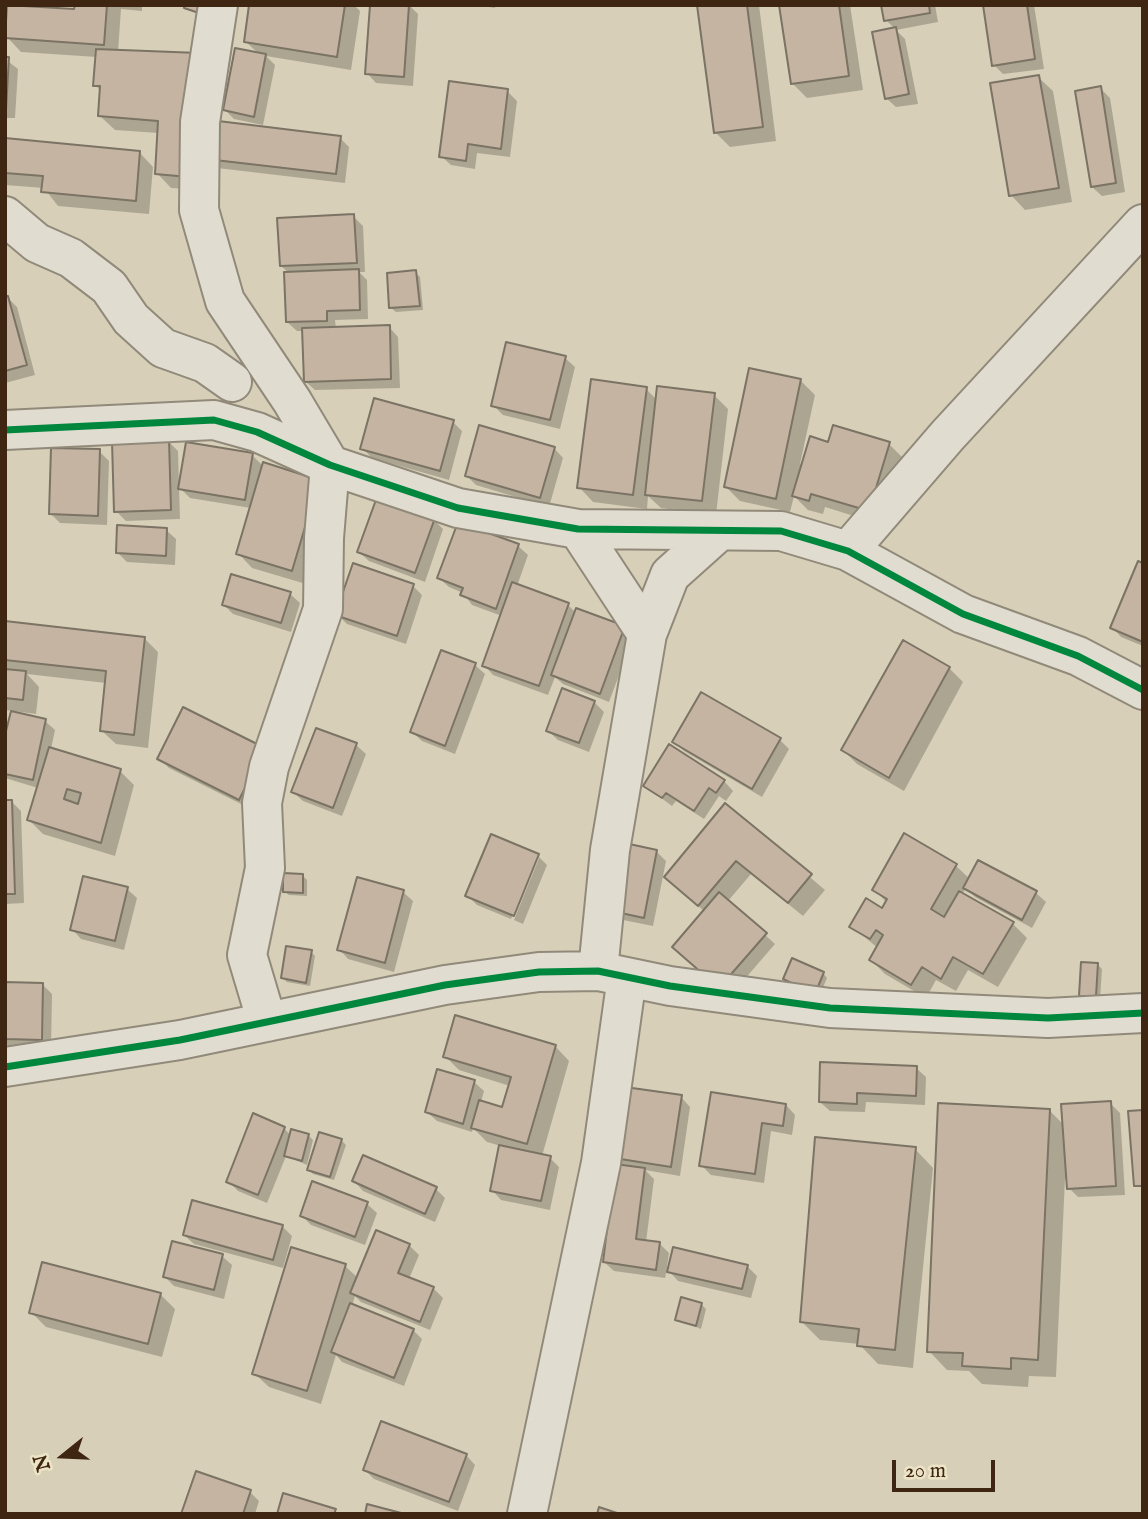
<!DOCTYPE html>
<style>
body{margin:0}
#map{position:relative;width:1148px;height:1519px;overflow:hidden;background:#d7cfb7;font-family:"IM FELL English",serif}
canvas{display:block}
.frame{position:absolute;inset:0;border:7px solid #3f2612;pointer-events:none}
.north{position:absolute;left:28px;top:1421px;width:70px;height:70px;-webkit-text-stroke:5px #ede4c8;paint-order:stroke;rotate:252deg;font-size:19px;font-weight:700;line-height:28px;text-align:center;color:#3f2612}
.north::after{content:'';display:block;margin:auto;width:24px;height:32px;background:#3f2612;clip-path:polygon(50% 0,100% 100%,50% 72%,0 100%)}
.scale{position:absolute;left:892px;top:1460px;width:103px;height:32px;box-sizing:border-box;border:4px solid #3f2612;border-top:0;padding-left:9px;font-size:21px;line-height:24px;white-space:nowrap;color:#3f2612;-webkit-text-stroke:5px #ede4c8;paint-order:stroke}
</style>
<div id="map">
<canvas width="1148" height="1519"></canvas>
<div class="frame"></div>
<div class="north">N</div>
<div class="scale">20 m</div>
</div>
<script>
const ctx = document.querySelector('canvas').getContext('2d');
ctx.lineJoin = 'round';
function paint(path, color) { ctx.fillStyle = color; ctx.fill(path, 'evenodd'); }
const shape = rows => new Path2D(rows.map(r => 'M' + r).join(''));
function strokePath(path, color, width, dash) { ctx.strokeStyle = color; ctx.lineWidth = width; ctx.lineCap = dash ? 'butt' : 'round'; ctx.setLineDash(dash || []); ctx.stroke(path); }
paint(shape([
 [76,5,142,5,142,11,121,9,118,52,207,136,340,138,349,147,345,183,217,168,203,190,171,188,157,173,159,133,115,130,100,116,102,92,95,85,97,57,21,52,7,37,76,11],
 [251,5,354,5,360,11,351,70,266,56,275,65,263,125,234,119,225,110,259,54,245,41],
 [372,5,409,5,418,14,413,86,376,83,367,73],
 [477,5,495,5,495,8],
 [699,5,759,5,776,141,730,147,715,132],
 [781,5,850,5,863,90,807,98,793,84],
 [883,5,935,5,938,22,896,30,905,39,918,104,896,107,886,98,895,29,886,20],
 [985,5,1034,5,1044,69,1003,74,994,65],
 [5,59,18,69,15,118,5,118],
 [1038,77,1053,91,1072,202,1025,210,1011,195],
 [1100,88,1110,98,1125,192,1102,196,1092,187],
 [507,91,517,101,510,157,477,153,475,169,451,165,441,156],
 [5,140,139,152,153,167,149,214,58,206,44,188,5,185],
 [353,216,363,226,365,272,359,272,367,280,368,319,335,320,336,329,389,327,398,337,400,388,315,390,305,381,304,331,297,331,287,322,289,273,281,266],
 [415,272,420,277,423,310,396,312,391,308],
 [7,297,17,307,35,375,5,383],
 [565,358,575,367,560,429,503,415,493,405],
 [801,381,815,395,800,464,829,444,889,444,903,458,883,525,825,507,823,514,808,510,794,496,790,512,740,501,726,487],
 [646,389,657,400,714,395,728,409,716,515,661,508,648,496,647,509,593,502,579,487],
 [453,422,462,431,449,480,372,458,362,448],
 [168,441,178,451,179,485,252,455,264,467,318,481,306,584,252,568,238,553,251,508,190,498,179,487,180,519,126,521,116,511],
 [554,448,563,458,549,507,476,485,467,476],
 [99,451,109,461,107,525,60,523,51,514],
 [434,520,443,529,425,582,369,561,359,552],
 [459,524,518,546,528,555,517,586,568,605,576,613,624,627,633,637,609,702,563,684,555,677,548,695,493,675,484,665,502,616,472,605,463,593,449,587,439,578],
 [166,530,176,539,175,565,127,562,117,552],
 [1143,565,1143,646,1121,637,1112,627],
 [413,586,422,595,406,644,347,624,337,614],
 [290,594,300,603,291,632,233,614,224,605],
 [5,623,144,638,158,652,148,748,116,744,101,730,106,683,27,674,39,687,36,714,13,711,13,714,45,721,55,730,51,749,120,771,134,785,115,856,43,834,29,820,38,788,5,778,5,744,12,711,5,710],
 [442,652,475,665,485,674,455,754,422,741,412,732],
 [949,668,963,682,904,791,857,764,843,750],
 [594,702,604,712,589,752,558,740,548,731],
 [780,740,789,749,762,797,684,751,674,742],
 [356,745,366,754,342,816,303,801,293,792],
 [264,749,249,808,169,768,159,758],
 [724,781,733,791,726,801,719,796,704,819,676,801,672,806,645,786],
 [11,801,21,811,24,903,5,904,5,802],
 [725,805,825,890,803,916,751,874,728,901,775,944,730,996,705,912,666,877],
 [905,836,956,866,970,879,979,862,1036,893,1046,902,1032,928,975,897,966,888,962,894,1013,924,1027,938,998,987,968,970,956,991,936,980,926,998,885,974,871,960,878,948,852,927,883,910,887,903,874,889],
 [657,852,666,861,653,926,618,919],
 [538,856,547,865,523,924,514,920,539,858,536,858,511,919,477,905,468,896],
 [303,876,307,880,307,896,289,895,284,891],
 [127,889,137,898,124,950,81,939,72,929],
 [403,892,413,901,394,972,348,959,339,949],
 [311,952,315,956,310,986,287,982,282,978],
 [1097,964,1102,969,1100,1000,1085,999,1081,995],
 [823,973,827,978,819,997,785,979],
 [5,984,42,984,52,994,51,1048,10,1047,5,1043],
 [555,1046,569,1061,542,1156,550,1158,559,1167,550,1210,501,1200,492,1190,501,1146,487,1142,473,1128,472,1132,437,1121,427,1112,474,1082,484,1091,481,1102,504,1109,510,1086,459,1070,445,1056],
 [916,1068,926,1077,925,1105,866,1102,865,1112,830,1111,820,1102],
 [681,1097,690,1107,680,1176,645,1170,654,1179,646,1242,659,1243,669,1253,667,1267,747,1266,757,1276,751,1298,678,1281,667,1269,665,1278,614,1271,604,1262,625,1167,616,1158],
 [1110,1103,1120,1113,1125,1195,1078,1197,1069,1188,1065,1178,1056,1377,1029,1376,1028,1387,982,1384,969,1371,947,1370,929,1351,1049,1110,1064,1125],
 [786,1105,795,1115,792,1135,771,1131,764,1183,711,1175,701,1165],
 [284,1128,291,1136,308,1135,313,1140,307,1165,286,1156,267,1203,238,1191,228,1181],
 [816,1139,915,1149,933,1168,913,1368,878,1364,859,1344,820,1340,802,1322],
 [341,1140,346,1145,334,1180,313,1174,309,1170],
 [354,1181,436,1189,445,1198,435,1222,363,1191],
 [367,1204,377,1213,365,1245,311,1225,302,1216],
 [282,1226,292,1236,283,1268,194,1244,184,1235],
 [409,1245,419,1255,409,1279,433,1288,443,1298,430,1330,361,1302,355,1296,352,1306,413,1330,422,1339,404,1386,342,1362,336,1355,321,1404,269,1387,254,1373,345,1266,358,1278],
 [222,1256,232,1265,224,1299,174,1286,165,1277],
 [44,1264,161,1295,175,1309,162,1357,46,1327,31,1312],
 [701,1304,706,1309,701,1329,676,1319],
 [466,1455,475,1465,458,1511,374,1479,365,1470],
 [250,1492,259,1501,255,1514,183,1514]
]), '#0003');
const building = shape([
 [7,5,74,9,75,5,107,5,104,45,5,38,7,5],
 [184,5,208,5,205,15,184,8,184,5],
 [249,5,345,5,337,57,244,42,249,5],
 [370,5,409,5,404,77,365,74,370,5],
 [697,5,747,5,763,127,714,133,697,5],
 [779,5,839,5,849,76,791,84,779,5],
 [881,5,929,5,930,13,884,21,881,5],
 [983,5,1027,5,1035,59,992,66,983,5],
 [896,27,909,94,885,99,872,32,896,27],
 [235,48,266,54,254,117,223,110,235,48],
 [96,49,199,53,189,177,155,174,158,121,98,116,100,86,93,86,96,49],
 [5,57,9,57,6,110,5,110,5,57],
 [1039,75,1059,188,1009,196,990,83,1039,75],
 [449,81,508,89,501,149,468,144,466,161,439,157,449,81],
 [1101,86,1116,183,1091,187,1075,91,1101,86],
 [210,120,341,136,336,174,206,159,210,120],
 [5,138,140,151,136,201,41,192,43,176,5,173,5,138],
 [354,214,357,263,280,266,277,218,354,214],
 [359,269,360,310,327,311,327,321,286,322,284,272,359,269],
 [416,270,420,306,389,308,387,273,416,270],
 [5,296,8,296,27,365,5,371,5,296],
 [390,325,391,379,304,382,302,328,390,325],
 [506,342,566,356,550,420,491,406,506,342],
 [749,368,801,379,776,499,724,487,749,368],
 [591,379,647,387,633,495,577,488,591,379],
 [657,386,715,393,702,501,645,495,657,386],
 [374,398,454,420,440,471,360,449,374,398],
 [479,425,555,447,540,498,465,476,479,425],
 [833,425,890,442,869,511,811,494,809,501,792,496,810,436,828,442,833,425],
 [169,439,171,510,114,512,112,441,169,439],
 [186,442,253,453,245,500,178,489,186,442],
 [51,448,100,449,98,516,49,514,51,448],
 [263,462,319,480,292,571,236,554,263,462],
 [377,497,435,518,415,573,357,552,377,497],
 [458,522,519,544,496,609,460,595,463,588,437,578,458,522],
 [117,525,167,528,166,556,116,553,117,525],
 [1138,561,1143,563,1143,642,1110,628,1138,561],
 [353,563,414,584,397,636,335,615,353,563],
 [231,574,291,592,281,623,222,605,231,574],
 [512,582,569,603,539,686,482,666,512,582],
 [576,608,625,626,600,694,551,675,576,608],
 [5,621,145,637,134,735,100,731,106,671,5,660,5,621],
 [903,640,950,667,889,778,841,750,903,640],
 [441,650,476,663,445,746,410,732,441,650],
 [5,669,26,671,23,700,5,698,5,669],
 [562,688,595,701,579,743,546,731,562,688],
 [701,692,781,738,752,789,672,742,701,692],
 [183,707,265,748,239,800,157,759,183,707],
 [11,711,46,719,33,780,5,774,5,735,11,711],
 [316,728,357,743,333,808,291,792,316,728],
 [669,744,725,780,716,793,709,788,694,811,666,793,662,798,643,786,669,744],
 [49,747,121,769,101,843,27,820,49,747],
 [67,789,81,793,78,804,64,799,67,789],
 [5,800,12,800,15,894,5,894,5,800],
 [725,803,812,874,788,903,736,861,698,906,664,877,725,803],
 [904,833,957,864,931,909,944,917,959,891,1014,922,983,974,953,957,941,979,922,967,911,985,869,960,883,935,876,930,870,939,849,927,866,898,882,908,887,899,872,890,904,833],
 [491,834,539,854,514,916,465,896,491,834],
 [620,842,657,850,644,918,607,910,620,842],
 [978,860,1037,891,1022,920,963,888,978,860],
 [283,873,303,874,303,893,283,892,283,873],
 [83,876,128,887,115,941,70,930,83,876],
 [357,877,404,890,385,963,337,950,357,877],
 [719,892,767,933,719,988,672,947,719,892],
 [286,946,312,950,306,983,281,978,286,946],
 [792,958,824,972,815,994,783,979,792,958],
 [1081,962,1098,963,1096,996,1079,996,1081,962],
 [5,982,43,983,42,1040,5,1039,5,982],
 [455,1015,556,1045,527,1144,471,1128,479,1100,502,1107,511,1077,443,1057,455,1015],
 [820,1062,917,1066,916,1096,857,1093,857,1104,819,1102,820,1062],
 [437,1069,475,1080,463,1124,425,1112,437,1069],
 [625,1087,682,1095,671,1167,614,1158,625,1087],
 [711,1092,786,1104,783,1126,762,1123,755,1174,699,1166,711,1092],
 [1111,1101,1116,1186,1067,1189,1061,1104,1111,1101],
 [938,1103,1050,1109,1038,1360,1011,1358,1011,1369,962,1366,963,1353,927,1352,938,1103],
 [1143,1110,1143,1186,1134,1186,1128,1111,1143,1110],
 [253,1113,285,1127,258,1195,226,1182,253,1113],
 [291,1129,309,1134,302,1161,284,1156,291,1129],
 [319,1132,342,1139,330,1177,307,1170,319,1132],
 [815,1137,916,1147,895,1350,857,1346,859,1329,800,1322,815,1137],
 [499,1145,551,1156,541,1201,490,1191,499,1145],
 [363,1155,437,1187,425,1214,352,1181,363,1155],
 [615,1164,645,1168,636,1239,660,1242,656,1270,603,1262,615,1164],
 [312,1181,368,1202,355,1237,300,1216,312,1181],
 [192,1200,283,1225,273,1260,183,1235,192,1200],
 [376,1230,410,1244,398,1273,434,1287,420,1322,350,1293,376,1230],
 [172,1241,223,1254,214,1290,163,1277,172,1241],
 [291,1247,346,1264,307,1391,252,1374,291,1247],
 [673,1247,748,1265,742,1289,667,1272,673,1247],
 [42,1262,161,1293,148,1344,29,1313,42,1262],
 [681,1297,702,1303,696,1326,675,1320,681,1297],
 [350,1303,414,1329,394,1378,331,1352,350,1303],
 [381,1421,467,1454,449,1502,363,1470,381,1421],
 [196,1471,251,1490,243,1514,181,1514,196,1471],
 [283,1493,336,1509,334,1514,277,1514,283,1493],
 [367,1504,405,1514,365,1514,367,1504],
 [599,1507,620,1514,597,1514,599,1507]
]);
paint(building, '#c5b4a2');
strokePath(building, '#7b7364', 2);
const street = shape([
 [218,5,200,122,199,210,225,301,292,401,330,465,324,538,323,609,269,767,262,803,265,868,247,955,267,1022],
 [5,216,37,243,71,258,109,287,131,319,163,348,205,363,232,382],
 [5,430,214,420,257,432,330,465,458,508,578,529,781,531,848,551,963,614,1078,656,1143,690],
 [578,529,647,634],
 [848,551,948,435,1143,224],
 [598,971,610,850,647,634,670,575,718,532],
 [5,1067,180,1040,445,985,539,972,598,971,670,986,830,1008,1048,1018,1143,1013],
 [527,1514,601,1163,627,977]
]);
strokePath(street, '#918a7a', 42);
strokePath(street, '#e0dcd0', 38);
strokePath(shape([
 [5,430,214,420,257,432,330,465,458,508,578,529,781,531,848,551,963,614,1078,656,1143,690],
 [5,1067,180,1040,445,985,539,972,598,971,670,986,830,1008,1048,1018,1143,1013]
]), '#00873e', 7);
</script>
